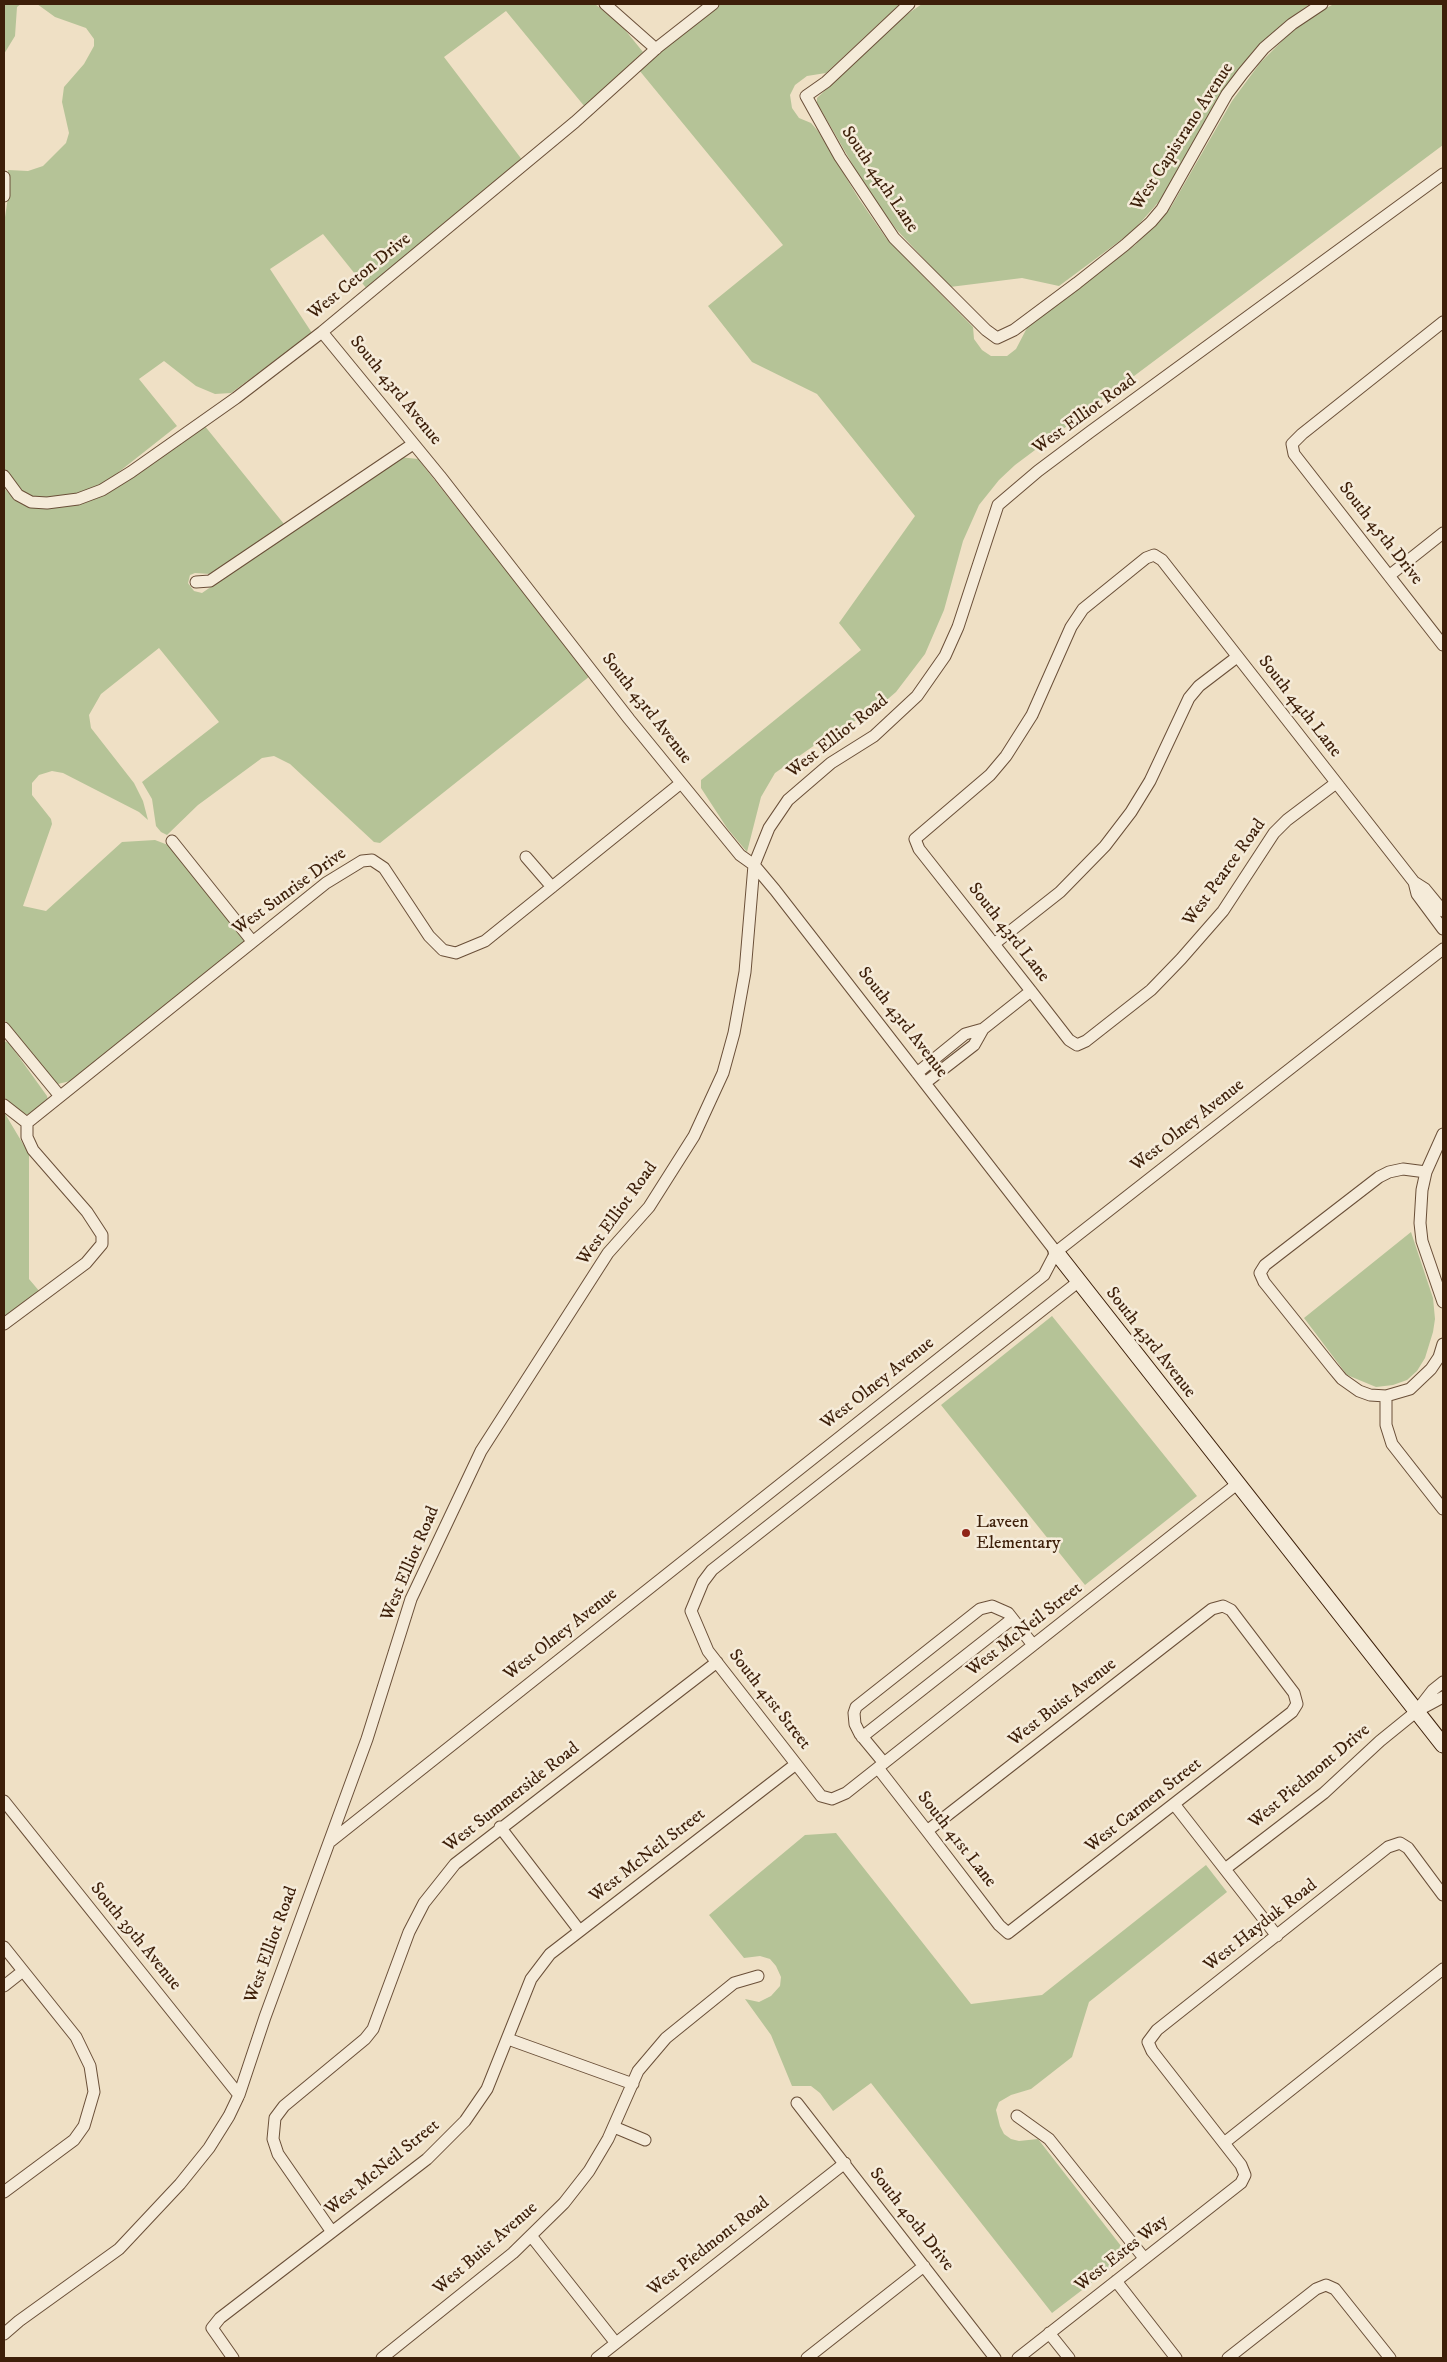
<!DOCTYPE html>
<style>
body{margin:0}
#map{position:relative;width:1447px;height:2362px;overflow:hidden;background:#efe0c5;font-family:"IM FELL DW Pica",serif}
canvas{display:block}
.frame{position:absolute;inset:0;border:5px solid #3d1f09;pointer-events:none}
</style>
<div id="map">
<canvas width="1447" height="2362"></canvas>
<div class="frame"></div>
</div>
<script>
const ctx = document.querySelector('canvas').getContext('2d');
ctx.lineJoin = 'round';
function paint(path, color) { ctx.fillStyle = color; ctx.fill(path, 'evenodd'); }
const shape = rows => new Path2D(rows.map(r => 'M' + r).join(''));
function strokePath(path, color, width, dash) { ctx.strokeStyle = color; ctx.lineWidth = width; ctx.lineCap = dash ? 'butt' : 'round'; ctx.setLineDash(dash || []); ctx.stroke(path); }
function label(font, color, halo, rows, align = 'center') {
  ctx.font = font + ' "IM FELL DW Pica",serif'; ctx.lineWidth = 5; ctx.setLineDash([]); ctx.textBaseline = 'middle'; ctx.strokeStyle = halo; ctx.fillStyle = color; for (const [text, x, y, turn = 0] of rows) {
    ctx.save(); ctx.translate(x, y); ctx.rotate((+turn || 0) * Math.PI / 180); ctx.textAlign = isNaN(turn) ? turn : align; if (halo) ctx.strokeText(text, 0, 0); ctx.fillText(text, 0, 0); ctx.restore();
  }
}
paint(shape([
 [4,4,21,4,17,7,15,36,4,54],
 [37,4,595,4,621,25,643,52,585,107,506,11,444,57,523,161,367,289,323,234,270,269,312,333,231,393,215,394,196,386,164,361,139,379,177,426,101,486,79,496,49,500,22,494,4,470,4,224,9,190,8,170,28,171,43,166,66,143,69,133,62,102,64,87,84,64,94,46,94,39,86,28,55,17],
 [718,4,900,4,826,73,807,76,795,85,790,95,792,108,799,118,811,123,818,131,859,199,886,238,973,327,974,339,982,350,991,356,1007,356,1016,349,1028,326,1135,245,1171,207,1232,101,1260,63,1288,35,1318,12,1334,4,1443,4,1443,145,1015,465,999,480,979,505,963,541,944,610,925,654,896,692,874,711,832,733,775,773,761,797,747,852,727,828,701,788,701,780,861,650,839,623,915,516,817,394,752,362,708,306,783,245,639,70],
 [922,4,1310,4,1290,18,1254,50,1221,94,1163,197,1133,231,1059,286,1022,278,950,287,896,229,865,186,817,103,817,98,900,19],
 [204,425,284,524,220,570,210,574,195,573,190,575,188,583,194,591,202,593,399,457,418,459,590,676,380,843,374,842,290,764,274,756,262,758,198,805,167,835,161,832,156,826,152,799,142,782,219,722,159,648,101,694,89,715,91,728,134,783,143,801,148,820,139,812,63,773,52,771,39,775,32,783,32,795,51,819,52,824,23,906,46,911,122,842,155,840,168,845,246,942,70,1081,58,1084,51,1081,4,1019,4,488,16,500,28,506,79,503],
 [4,1041,9,1043,47,1096,48,1101,30,1115,18,1112,4,1097],
 [4,1112,29,1154,29,1279,40,1292,4,1321],
 [1411,1232,1433,1298,1435,1319,1433,1332,1425,1358,1417,1371,1407,1380,1393,1385,1376,1387,1347,1375,1304,1318],
 [1052,1316,1197,1496,1085,1585,941,1405],
 [836,1833,971,2004,1042,1995,1206,1865,1227,1892,1089,2002,1072,2057,1031,2089,1011,2095,999,2102,996,2110,1000,2126,1004,2134,1011,2139,1019,2141,1038,2139,1128,2255,1052,2313,871,2083,833,2111,820,2093,811,2086,792,2086,771,2035,745,1999,759,2002,771,1996,780,1986,781,1977,776,1966,770,1959,760,1956,744,1958,709,1915,805,1835]
]), '#b5c397');
const street = shape([
 [605,4,656,49],
 [909,4,826,82,806,96,840,157,894,238,986,330,997,338,1014,330,1077,283,1125,245,1151,222,1162,209,1227,94,1243,73,1264,48,1292,24,1322,4],
 [4,177,4,196],
 [1443,322,1302,434,1292,444,1294,454,1443,645],
 [322,332,440,476,629,719,740,855,754,865,775,890,1056,1252],
 [4,476,18,495,31,502,47,503,78,499,102,490,131,472,236,398,322,332,575,122,658,47,713,4],
 [1390,575,1443,533],
 [196,582,210,581,413,444],
 [1336,783,1287,820,1274,833,1223,911,1181,959,1151,990,1086,1041,1077,1045,1069,1040,1031,991,919,849,915,839,990,775,1006,756,1032,715,1071,627,1083,609,1146,558,1154,555,1162,560,1414,882,1425,889,1443,911],
 [172,841,252,941],
 [526,857,552,887],
 [1414,882,1417,894,1443,929],
 [994,944,1060,892,1105,846,1131,812,1150,781,1189,698,1199,686,1237,657],
 [4,1028,59,1095],
 [917,1073,965,1034,983,1029,1031,991],
 [925,1083,974,1045,983,1029],
 [4,1105,27,1123],
 [27,1123,326,883,362,861,372,860,384,868,429,936,443,950,456,953,485,941,681,783],
 [1443,1134,1426,1172,1422,1190,1420,1223,1422,1241,1443,1302],
 [1426,1172,1403,1169,1389,1172,1379,1177,1265,1265,1260,1273,1264,1282,1332,1367,1342,1379,1359,1391,1370,1395,1386,1396,1410,1389,1431,1369,1439,1357,1443,1344],
 [1078,1282,712,1570,703,1582,691,1611,708,1651,821,1796,832,1799,846,1793,1237,1484],
 [4,1324,86,1263,102,1244,102,1235,87,1212,33,1150,27,1137,27,1123],
 [1386,1396,1386,1425,1392,1444,1443,1509],
 [1419,1708,1433,1690,1443,1682],
 [862,1737,1012,1619],
 [884,1763,860,1734,855,1724,854,1713,856,1707,980,1609,992,1606,1008,1613,1033,1645],
 [878,1768,927,1831,999,1925,1008,1933,1292,1712,1297,1704,1294,1693,1231,1610,1223,1606,1212,1609,927,1831],
 [4,1801,239,2095],
 [1174,1804,1277,1936],
 [500,1827,579,1930],
 [331,1841,1044,1275,1056,1252,1443,949],
 [1225,1869,1324,1793,1380,1741,1417,1711,1443,1697],
 [4,1947,76,2037,90,2066,94,2092,84,2126,74,2140,4,2192],
 [4,1986,23,1971],
 [508,2039,633,2084],
 [797,2103,995,2358],
 [1017,2116,1049,2139,1144,2258],
 [614,2127,645,2140],
 [1224,2143,1443,1969],
 [332,2232,278,2154,273,2139,275,2118,284,2106,365,2039,373,2029,409,1932,424,1903,455,1864,717,1662],
 [532,2237,615,2342],
 [1116,2281,1176,2358],
 [1049,2333,1069,2358],
 [4,2334,19,2321,119,2249,180,2184,209,2148,229,2116,239,2095,265,2017,367,1739,411,1599,481,1451,608,1253,649,1207,694,1136,723,1073,734,1033,745,972,754,865,769,828,788,800,831,763,874,736,917,696,945,656,958,627,998,505,1038,471,1090,432,1443,174],
 [233,2358,212,2328,220,2318,427,2159,465,2121,487,2089,531,1979,550,1954,796,1764],
 [382,2358,513,2253,564,2203,589,2171,608,2139,638,2071,666,2038,734,1983,758,1976],
 [597,2358,845,2163],
 [807,2358,924,2266],
 [1018,2358,1241,2183,1245,2175,1241,2165,1152,2051,1148,2042,1157,2030,1388,1847,1400,1843,1408,1848,1443,1895],
 [1228,2358,1316,2289,1326,2285,1335,2289,1390,2358]
]);
const secondary = shape([
 [1056,1252,1443,1745]
]);
strokePath(street, '#6a4f38', 13);
strokePath(secondary, '#3d1f09', 17);
strokePath(street, '#f5ebd9', 11);
strokePath(secondary, '#f5ebd9', 15);
for (const [x, y, r, color] of [
 [966,1533,5,"#8f2418"]
]) { const dot = new Path2D(); dot.arc(x, y, r, 0, 2 * Math.PI); ctx.fillStyle = color; ctx.fill(dot); strokePath(dot, '#f5ebd9', 2); }
label('18px', '#3d1f09', '#f5ebd9', [
 ["West Capistrano Avenue",1183,137,-57],
 ["South 44th Lane",879,180,56],
 ["West Ceton Drive",360,277,-39],
 ["South 43rd Avenue",395,391,51],
 ["West Elliot Road",1085,415,-36],
 ["South 45th Drive",1380,534,52],
 ["South 44th Lane",1299,707,52],
 ["South 43rd Avenue",646,709,52],
 ["West Elliot Road",838,737,-38],
 ["West Pearce Road",1225,873,-54],
 ["West Sunrise Drive",290,892,-36],
 ["South 43rd Lane",1008,933,52],
 ["South 43rd Avenue",902,1023,52],
 ["West Olney Avenue",1188,1126,-38],
 ["West Elliot Road",618,1214,-54],
 ["South 43rd Avenue",1150,1343,52],
 ["West Olney Avenue",878,1384,-38],
 ["West Elliot Road",411,1564,-67],
 ["West McNeil Street",1025,1630,-38],
 ["West Olney Avenue",561,1635,-38],
 ["South 41st Street",769,1700,52],
 ["West Buist Avenue",1063,1703,-38],
 ["West Piedmont Drive",1310,1777,-40],
 ["West Summerside Road",512,1798,-38],
 ["West Carmen Street",1144,1806,-38],
 ["South 41st Lane",956,1840,52],
 ["West McNeil Street",648,1856,-38],
 ["West Hayduk Road",1261,1926,-38],
 ["South 39th Avenue",135,1937,51],
 ["West Elliot Road",272,1945,-70],
 ["West McNeil Street",383,2168,-39],
 ["South 40th Drive",911,2220,52],
 ["West Piedmont Road",709,2247,-38],
 ["West Buist Avenue",486,2249,-41],
 ["West Estes Way",1122,2254,-38]
]);
label('18px', '#3d1f09', '#f5ebd9', [
 ["Laveen",976,1523],
 ["Elementary",976,1544]
], 'left');
</script>
